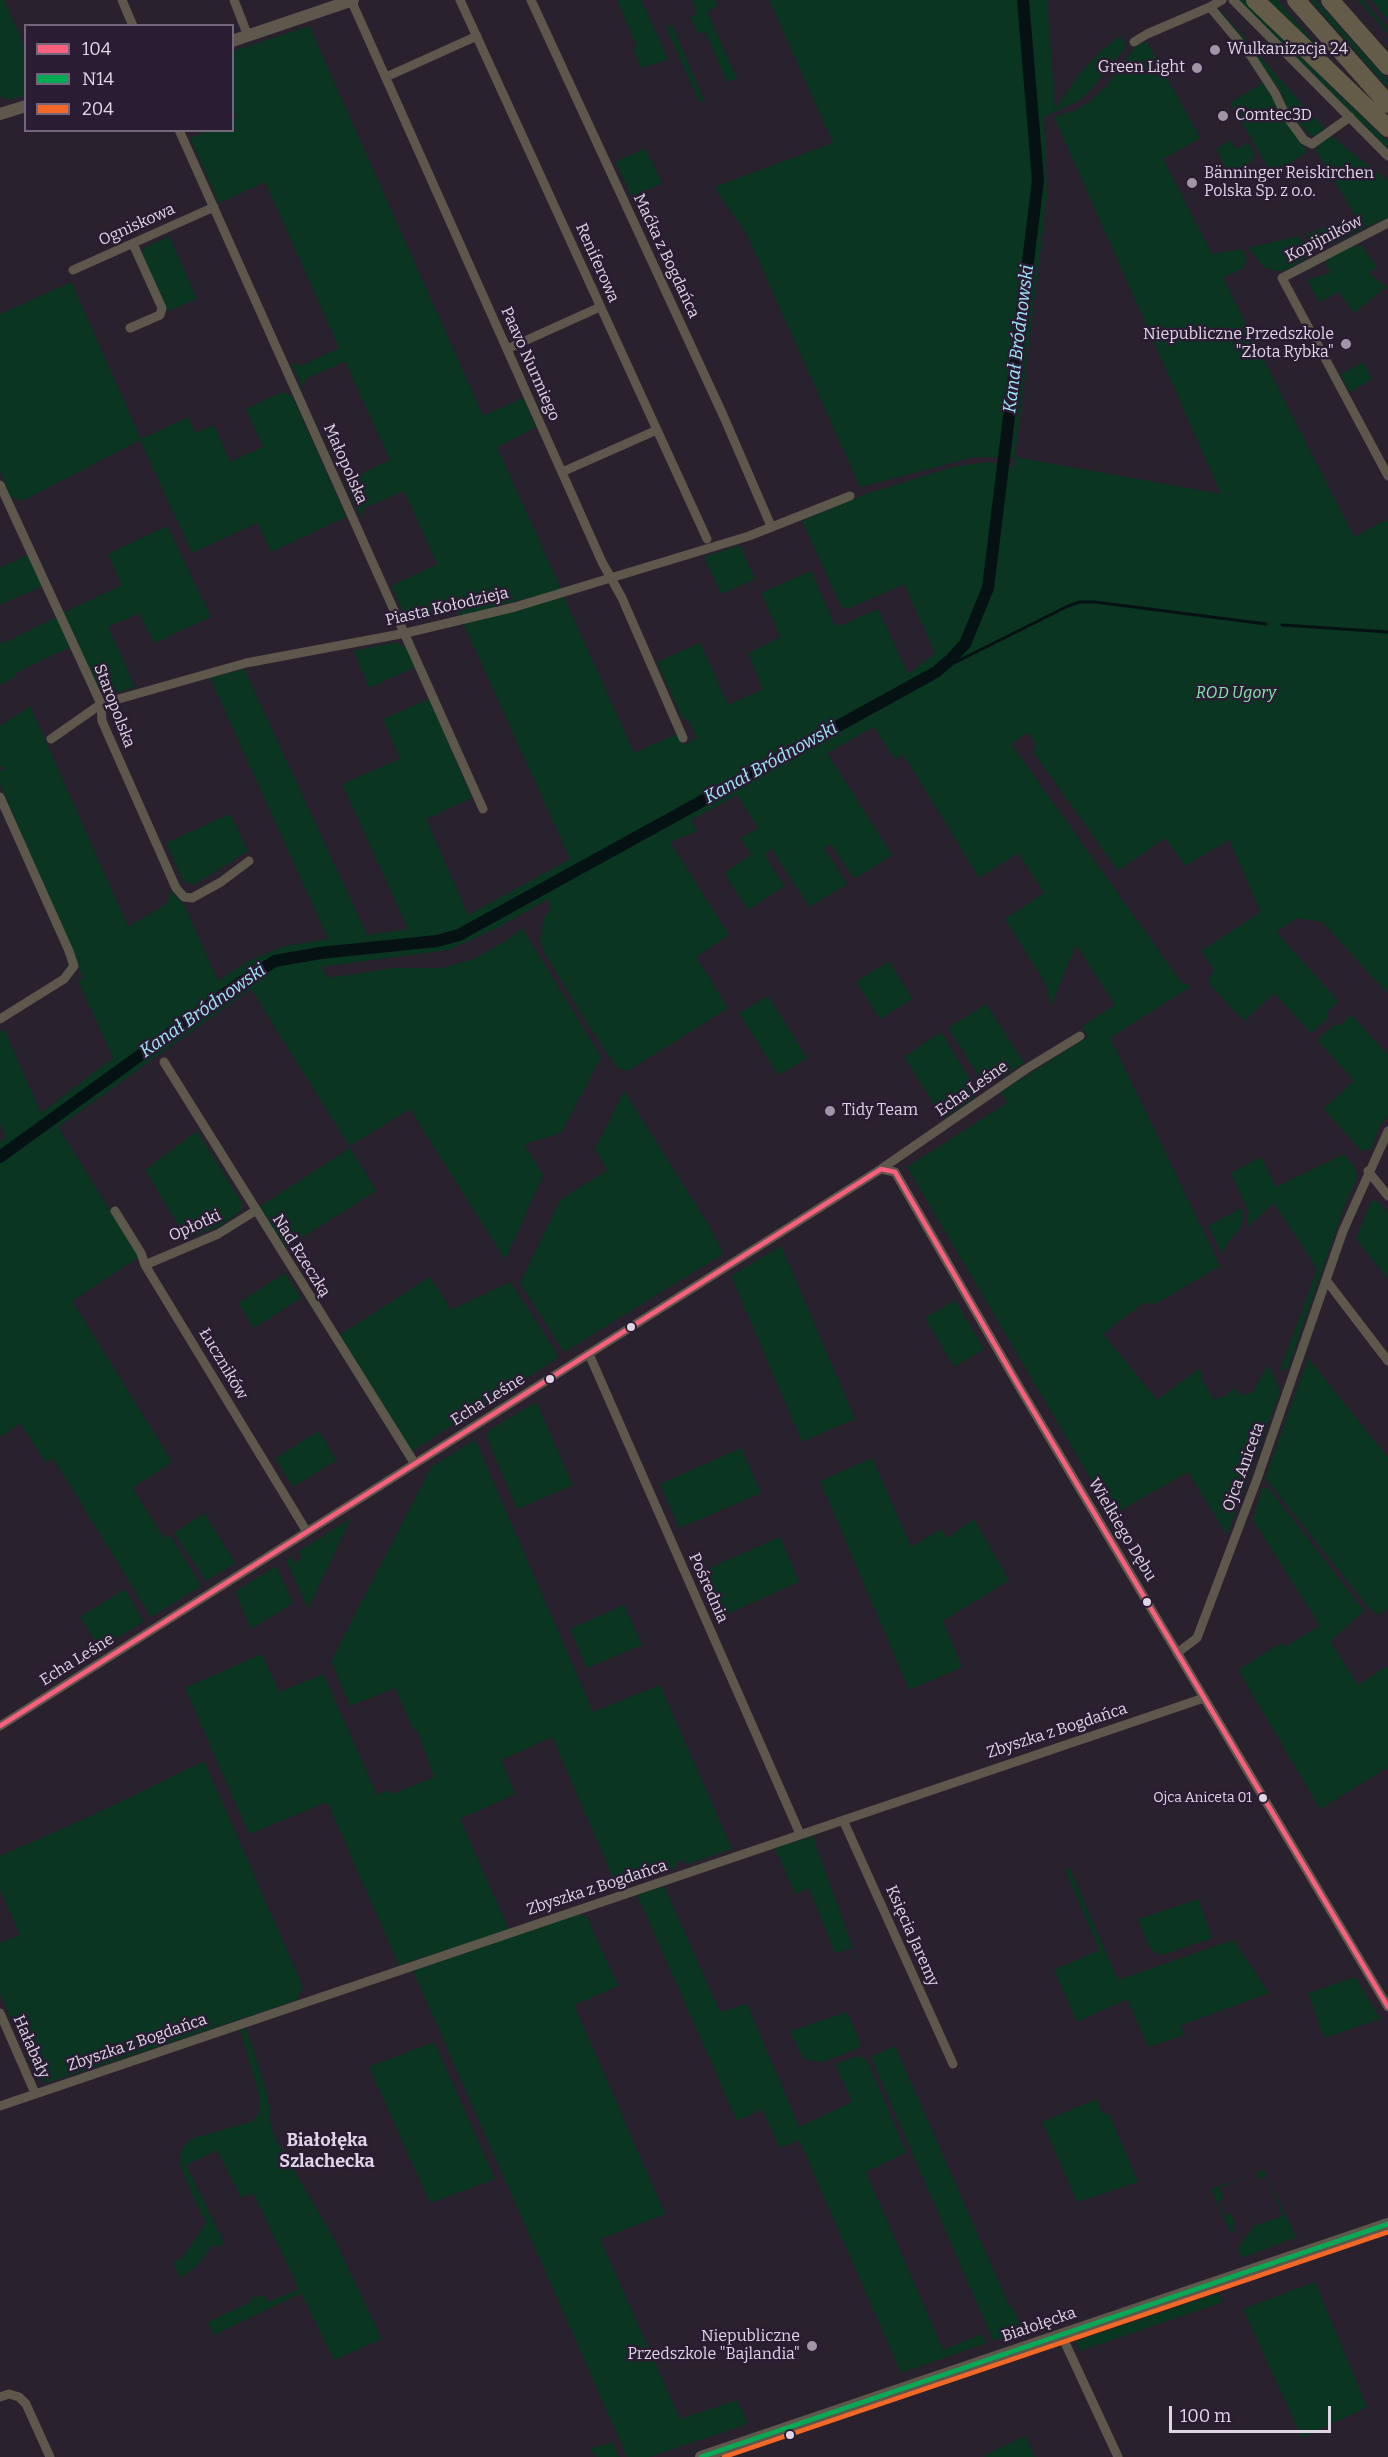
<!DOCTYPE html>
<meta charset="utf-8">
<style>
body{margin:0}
#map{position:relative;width:1388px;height:2457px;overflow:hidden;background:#29212d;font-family:Bitter,serif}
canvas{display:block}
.legend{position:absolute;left:24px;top:24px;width:210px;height:108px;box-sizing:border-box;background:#2a1c32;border:2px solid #72667a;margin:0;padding:8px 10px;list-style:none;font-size:18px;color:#dfd6e5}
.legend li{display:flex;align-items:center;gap:12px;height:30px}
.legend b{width:30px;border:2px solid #72667a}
.scale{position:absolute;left:1169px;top:2406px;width:162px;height:27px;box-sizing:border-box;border:3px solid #dfd6e5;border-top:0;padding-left:8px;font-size:18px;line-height:21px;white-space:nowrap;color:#dfd6e5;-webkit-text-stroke:4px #2a1c32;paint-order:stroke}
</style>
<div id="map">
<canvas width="1388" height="2457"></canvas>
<ul class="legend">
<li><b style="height:8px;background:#f8607d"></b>104</li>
<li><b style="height:8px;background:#06aa56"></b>N14</li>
<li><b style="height:8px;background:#f36827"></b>204</li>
</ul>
<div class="scale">100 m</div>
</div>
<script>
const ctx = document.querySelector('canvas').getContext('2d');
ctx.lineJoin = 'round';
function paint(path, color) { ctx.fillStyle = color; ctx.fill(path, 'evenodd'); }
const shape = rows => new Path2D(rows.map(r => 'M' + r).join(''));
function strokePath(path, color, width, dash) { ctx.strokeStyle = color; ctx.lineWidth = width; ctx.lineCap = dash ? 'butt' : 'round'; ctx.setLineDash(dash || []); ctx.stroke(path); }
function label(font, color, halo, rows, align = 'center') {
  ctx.font = font + ' Bitter,serif'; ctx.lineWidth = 5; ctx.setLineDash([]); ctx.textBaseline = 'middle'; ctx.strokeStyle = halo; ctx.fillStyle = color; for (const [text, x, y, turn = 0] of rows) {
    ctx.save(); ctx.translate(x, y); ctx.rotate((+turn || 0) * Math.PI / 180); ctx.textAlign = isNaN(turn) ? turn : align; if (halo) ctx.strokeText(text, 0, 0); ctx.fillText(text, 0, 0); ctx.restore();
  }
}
paint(shape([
 [0,0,4,0,25,48,25,96,7,100,0,96],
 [617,0,641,0,668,59,641,68,634,51,636,44],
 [692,0,715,0,718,6,707,12,737,79,727,82,705,32,698,34,690,17,697,14],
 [769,0,1047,0,1055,110,1080,73,1102,50,1120,36,1127,46,1089,91,1078,101,1044,117,1047,197,1015,457,1221,494,1054,117,1074,111,1089,102,1106,87,1134,48,1139,44,1147,42,1200,138,1163,159,1212,254,1241,249,1244,253,1246,263,1243,268,1223,278,1278,388,1354,537,1388,519,1388,994,1322,922,1297,918,1276,932,1338,1001,1328,1011,1328,1018,1311,1033,1274,993,1244,1021,1209,984,1211,973,1214,970,1201,951,1261,912,1229,840,1185,866,1165,838,1118,871,1034,753,1035,743,1028,732,1011,744,1181,982,1191,986,1110,1038,1220,1266,1155,1304,1143,1303,1103,1334,1157,1400,1200,1368,1203,1382,1214,1400,1225,1396,1234,1388,1241,1395,1252,1393,1268,1365,1280,1391,1227,1535,1188,1472,1112,1515,907,1167,1007,1103,1001,1092,1087,1037,1082,1026,1115,1005,1076,945,1051,1006,1045,983,1005,919,1044,893,1018,853,979,878,903,754,895,760,874,727,827,753,892,855,854,879,831,844,824,848,847,884,809,907,771,848,765,856,784,886,748,910,724,873,751,855,741,838,758,828,737,795,691,820,697,831,670,842,729,935,696,957,728,1008,628,1071,617,1068,588,1025,544,952,540,940,544,918,550,909,550,898,495,929,448,950,321,967,328,978,392,968,442,968,471,960,506,941,522,928,601,1057,561,1133,524,1144,543,1175,505,1260,410,1109,349,1146,251,989,58,1127,139,1257,72,1301,172,1462,132,1488,164,1538,170,1535,201,1586,151,1617,53,1458,46,1463,20,1423,0,1437,0,1142,6,1137,0,1123,0,1032,4,1029,41,1113,113,1058,78,981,83,978,0,784,0,772,5,768,0,766,0,726,30,706,128,927,168,903,170,891,183,903,218,981,248,961,285,946,328,939,210,678,244,669,367,935,408,929,342,784,400,759,383,719,429,699,472,798,426,819,468,915,570,859,463,623,563,595,634,753,677,734,683,745,697,738,688,720,682,718,657,662,700,643,728,705,763,689,748,653,781,637,761,593,811,571,834,624,840,626,878,609,908,674,935,653,904,584,847,609,841,606,802,521,863,495,953,467,988,462,1014,467,1015,458,974,457,860,487,746,233,714,187,833,143],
 [1238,0,1248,0,1267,24,1388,142,1388,149],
 [1268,0,1277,0,1361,95],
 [1310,0,1316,0,1388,81,1388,88],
 [1358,0,1363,0,1388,29,1388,34],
 [1371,0,1388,0,1388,20],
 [1220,10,1293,94,1325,129,1314,136,1310,135,1288,111,1281,92,1220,13],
 [672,25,704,100,699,102,666,27],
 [309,26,483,416,523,398,536,427,497,447,561,589,460,616,458,611,415,620,405,615,391,586,437,564,404,491,364,508,361,518,342,476,351,479,390,460,345,361,306,379,303,389,291,362,301,366,339,348,265,182,219,203,190,138,208,131,232,130,233,120,236,118,233,109,233,51],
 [1263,83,1307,152,1272,174,1230,103],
 [1331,136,1388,181,1388,217,1322,248,1308,239,1306,234,1356,217,1316,151,1319,143],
 [1231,140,1236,149,1248,143,1254,153,1252,161,1231,177,1216,149],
 [645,148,662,183,632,197,615,162],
 [169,236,197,299,168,311,142,254,144,248],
 [1298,236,1314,253,1287,270,1276,271,1265,268,1248,248],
 [1361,245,1377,267,1369,273,1386,287,1354,313,1339,292,1319,302,1307,280,1330,273,1325,263,1332,255,1350,247],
 [71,282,141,439,188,417,195,433,214,425,230,462,263,447,246,409,282,392,292,396,346,517,271,552,257,523,192,553,140,440,22,501,11,497,0,471,0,314],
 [1363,362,1372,379,1350,392,1340,375],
 [167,526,211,617,154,643,139,613,108,627,135,687,107,695,99,691,63,613,122,585,108,554],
 [740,545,755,579,721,594,704,557],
 [28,555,42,586,0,605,0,568],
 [56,617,70,647,15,673,17,676,0,685,0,640,2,644],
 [395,642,407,649,415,667,369,688,354,651],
 [230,814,248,851,194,885,183,881,166,843],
 [889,961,912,999,880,1019,856,982],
 [768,996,807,1058,778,1075,739,1013],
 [986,1004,1024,1063,986,1087,948,1028],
 [1351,1015,1388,1055,1388,1115,1379,1127,1371,1149,1362,1151,1323,1109,1354,1081,1317,1040,1334,1025,1341,1025],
 [941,1032,977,1092,974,1098,943,1119,904,1057],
 [624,1091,711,1229,723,1254,564,1352,520,1283,560,1200,607,1170,595,1149],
 [197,1131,242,1203,242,1210,220,1226,186,1238,145,1170],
 [350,1148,376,1191,285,1248,259,1207],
 [1344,1154,1356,1169,1357,1177,1345,1205,1288,1368,1282,1371,1280,1370,1317,1269,1274,1203,1248,1227,1247,1209,1231,1173,1261,1157,1276,1187],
 [1371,1201,1378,1201,1388,1213,1388,1279,1356,1239],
 [1242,1208,1243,1219,1240,1228,1227,1243,1222,1254,1208,1226],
 [781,1246,855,1419,802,1442,731,1276],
 [285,1273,301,1298,254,1328,238,1303],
 [430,1277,451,1310,510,1282,559,1357,412,1451,339,1335],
 [955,1300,984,1349,954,1367,925,1318],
 [1308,1358,1388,1458,1388,1608,1378,1615,1369,1608,1265,1478],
 [536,1402,573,1485,517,1509,487,1438,489,1430],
 [319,1431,336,1460,293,1487,275,1458],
 [475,1440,593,1712,660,1685,732,1849,687,1864,683,1860,676,1863,676,1867,664,1872,659,1863,614,1880,552,1737,501,1760,515,1794,460,1819,509,1930,399,1965,327,1802,249,1834,185,1688,262,1654,279,1692,323,1674,377,1795,387,1790,393,1794,434,1777,417,1730,414,1731,395,1688,350,1706,331,1661,431,1467],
 [741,1448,761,1493,679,1528,660,1484],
 [872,1458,911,1547,941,1529,947,1538,974,1519,1009,1580,943,1621,962,1667,909,1690,820,1481],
 [1262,1487,1269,1489,1364,1611,1330,1641,1358,1685,1388,1665,1388,1767,1320,1809,1238,1670,1281,1643,1284,1647,1320,1626,1253,1520],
 [204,1513,235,1563,206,1581,174,1533],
 [351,1518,308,1609,286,1560,290,1557,295,1563,302,1558,298,1552],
 [780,1537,799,1582,718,1618,698,1573],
 [276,1566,293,1603,251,1629,235,1592],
 [125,1589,143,1622,100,1648,80,1617],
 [624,1605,642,1645,587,1668,570,1629],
 [204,1761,303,1987,300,1993,297,2000,136,2054,46,2083,37,2078,0,1994,0,1943,20,1935,0,1890,0,1856,91,1816],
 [813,1836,816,1846,861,1970,852,1948,835,1953,809,1888,795,1894,775,1848],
 [1069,1867,1118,1980,1233,1940,1269,1993,1181,2025,1184,2035,1148,2047,1127,1999,1077,2022,1054,1970,1099,1950,1065,1870],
 [664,1886,720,2012,747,2004,799,2127,852,2102,835,2064,857,2056,864,2058,869,2065,906,2152,866,2172,943,2350,982,2334,986,2343,901,2373,799,2140,780,2148,762,2109,737,2121,637,1895],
 [1198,1899,1212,1938,1162,1955,1155,1953,1149,1947,1138,1919],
 [580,1914,587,1917,618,1986,574,2005,665,2214,600,2239,680,2419,737,2400,748,2424,649,2457,627,2457,413,1971],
 [1355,1977,1380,2019,1324,2038,1308,1993],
 [847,2012,860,2042,859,2048,822,2062,807,2060,801,2055,790,2031],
 [246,2028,265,2086,269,2106,269,2119,275,2138,334,2239,382,2339,334,2360,301,2293,214,2335,208,2322,250,2302,252,2297,264,2296,268,2302,299,2289,253,2193,241,2198,217,2150,186,2165,224,2243,218,2247,213,2244,195,2268,180,2278,173,2263,183,2257,206,2223,184,2176,180,2163,181,2150,190,2139,253,2121,260,2111,260,2098,240,2030],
 [434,2042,495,2179,430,2203,369,2067],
 [895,2046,1010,2308,1013,2307,1022,2330,993,2341,871,2057],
 [1096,2099,1102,2113,1109,2114,1138,2182,1077,2202,1042,2122],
 [1264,2170,1296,2237,1242,2258,1238,2248,1254,2226,1283,2216,1267,2176,1258,2179,1256,2173],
 [1248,2176,1219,2188,1223,2195,1219,2203,1226,2218,1230,2212,1234,2221,1234,2230,1231,2234,1211,2189],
 [1315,2282,1367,2407,1302,2438,1243,2309],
 [1219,2293,1223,2302,1080,2351,1076,2341],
 [1025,2436,1035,2457,986,2457,985,2455],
 [613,2442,619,2457,597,2457,590,2449]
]), '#093521');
strokePath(shape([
 [1282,625,1388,632],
 [936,672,1068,606,1080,602,1095,602,1266,624]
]), '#061114', 3);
strokePath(shape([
 [0,1157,237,985,275,961,320,953,437,941,459,935,936,672,950,660,965,644,988,588,1038,180,1023,0]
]), '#061114', 12);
strokePath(shape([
 [122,0,133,26],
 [234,0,248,36],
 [351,0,602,562,622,598,683,738],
 [460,0,707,539],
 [531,0,723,415,771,526],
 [1233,0,1388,156],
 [1210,7,1251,56,1275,93,1285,114,1304,140,1312,144,1350,117],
 [1134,42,1147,34,1210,7,1222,0],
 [386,77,477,36],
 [179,130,483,809],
 [1388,223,1282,278,1388,476],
 [73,270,214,207],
 [130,328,160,315,162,308,133,244],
 [507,349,600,307],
 [562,472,657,430],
 [0,485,101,704,102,721,176,888,184,897,192,898,221,882,249,861],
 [51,739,101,704,246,663,406,633,515,607,749,536,850,496],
 [0,797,69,951,74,966,64,979,0,1019],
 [164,1062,415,1464],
 [881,1169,895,1172,1021,1390,1388,2007],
 [1368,1171,1388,1196],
 [115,1211,141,1253,145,1265,307,1532],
 [145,1265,218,1234,255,1211],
 [1326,1280,1388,1361],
 [589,1354,800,1834],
 [1177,1653,1197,1638,1257,1479,1343,1231,1388,1131],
 [0,1726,881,1169,1026,1069,1080,1036],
 [843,1820,953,2064],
 [0,2013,35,2093],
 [0,2106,1204,1698],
 [1061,2334,1118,2457],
 [0,2397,9,2394,19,2397,26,2404,50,2457]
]), '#5d584b', 9);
strokePath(shape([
 [232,41,353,0],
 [0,114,26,106],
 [701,2457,1388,2224]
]), '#5d584b', 12);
strokePath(shape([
 [1255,0,1388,128],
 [1296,0,1388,104],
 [1330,0,1388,66]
]), '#645c48', 18);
strokePath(shape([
 [881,1169,895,1172,1021,1390,1388,2007],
 [0,1726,881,1169]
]), '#f8607d', 4.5);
strokePath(shape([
 [701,2457,1388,2224]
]), '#06aa56', 4.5);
strokePath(shape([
 [724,2457,1388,2232]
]), '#f36827', 4.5);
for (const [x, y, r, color] of [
 [1215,50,6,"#9f97a5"],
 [1197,68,6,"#9f97a5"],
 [1223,116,6,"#9f97a5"],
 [1192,183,6,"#9f97a5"],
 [1346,344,6,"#9f97a5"],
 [830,1111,6,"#9f97a5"],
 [631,1327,5,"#dfd6e5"],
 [550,1379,5,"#dfd6e5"],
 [1147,1602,5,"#dfd6e5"],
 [1263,1798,5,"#dfd6e5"],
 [812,2346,6,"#9f97a5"],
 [790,2435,5,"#dfd6e5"]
]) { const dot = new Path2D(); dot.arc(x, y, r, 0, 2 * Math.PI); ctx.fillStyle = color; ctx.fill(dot); strokePath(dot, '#2a1c32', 2); }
label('14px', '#dfd6e5', '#2a1c32', [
 ["Ojca Aniceta 01",1252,1798]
], 'right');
label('16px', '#dfd6e5', '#2a1c32', [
 ["Wulkanizacja 24",1227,50],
 ["Green Light",1185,68,"right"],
 ["Comtec3D",1235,116],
 ["Bänninger Reiskirchen",1204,174],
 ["Polska Sp. z o.o.",1204,192],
 ["Niepubliczne Przedszkole",1334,335,"right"],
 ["\"Złota Rybka\"",1334,353,"right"],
 ["Tidy Team",842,1111],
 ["Niepubliczne",800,2337,"right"],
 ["Przedszkole \"Bajlandia\"",800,2355,"right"]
], 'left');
label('16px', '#dfd6e5', '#2a1c32', [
 ["Ogniskowa",137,225,-24],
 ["Kopijników",1324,239,-27],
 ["Maćka z Bogdańca",666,256,65],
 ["Reniferowa",597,263,66],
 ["Paavo Nurmiego",530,364,66],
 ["Małopolska",345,464,66],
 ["Piasta Kołodzieja",447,607,-13],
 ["Staropolska",114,706,69],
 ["Echa Leśne",972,1089,-35],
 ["Opłotki",195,1226,-24],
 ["Nad Rzeczką",301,1256,58],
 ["Łuczników",223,1364,59],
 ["Echa Leśne",488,1400,-32],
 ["Ojca Aniceta",1244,1467,-70],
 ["Wielkiego Dębu",1122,1530,59],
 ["Pośrednia",708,1588,66],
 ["Echa Leśne",77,1660,-32],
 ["Zbyszka z Bogdańca",1057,1731,-18],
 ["Zbyszka z Bogdańca",597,1888,-18],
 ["Księcia Jaremy",912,1936,66],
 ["Zbyszka z Bogdańca",137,2043,-19],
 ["Hałabały",31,2047,66],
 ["Białołęcka",1039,2325,-19]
]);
label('italic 16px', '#81e8ac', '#2a1c32', [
 ["ROD Ugory",1236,694]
]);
label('italic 18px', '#9fe8fc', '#2a1c32', [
 ["Kanał Bródnowski",1019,339,-83],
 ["Kanał Bródnowski",771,763,-29],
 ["Kanał Bródnowski",203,1011,-35]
]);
label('bold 18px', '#dfd6e5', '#2a1c32', [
 ["Białołęka",327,2141],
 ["Szlachecka",327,2162]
]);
</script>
